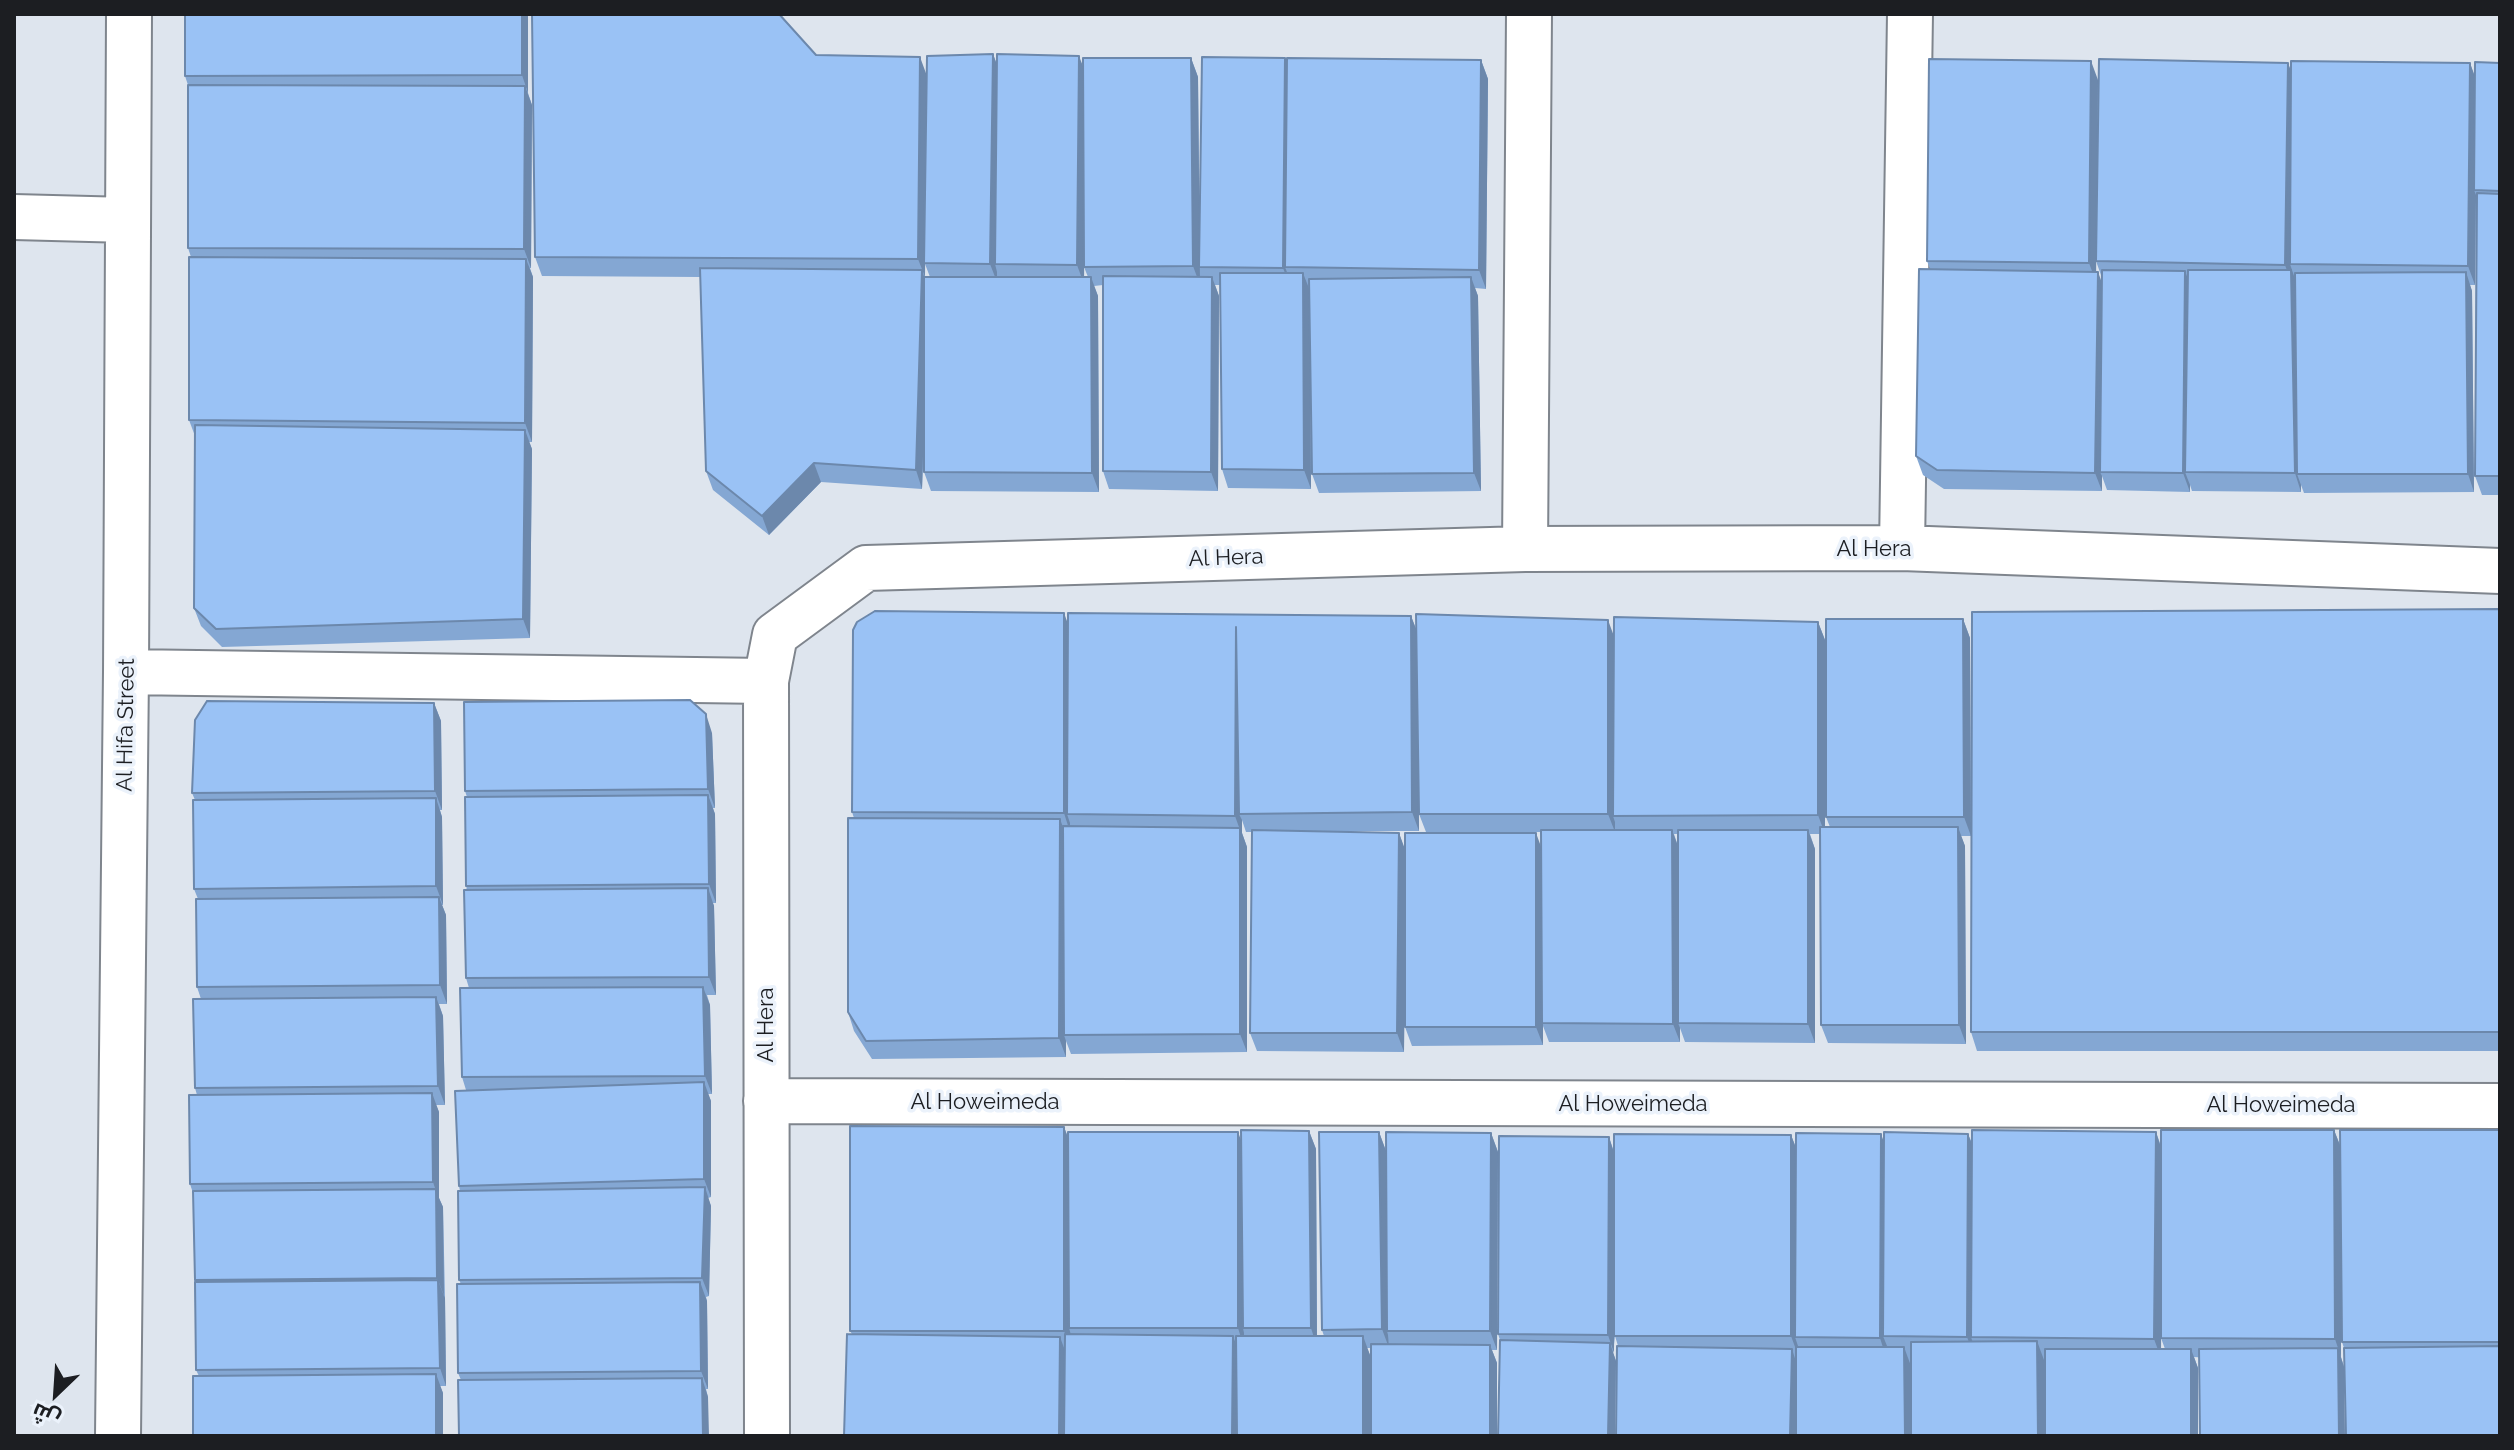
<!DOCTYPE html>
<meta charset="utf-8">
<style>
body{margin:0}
#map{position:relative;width:2514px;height:1450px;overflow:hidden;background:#dee5ee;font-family:Raleway,Cairo,sans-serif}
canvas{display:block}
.frame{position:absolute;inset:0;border:16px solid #1c1e22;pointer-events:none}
.north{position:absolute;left:16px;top:1354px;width:80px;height:80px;-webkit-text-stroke:6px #ebf2fb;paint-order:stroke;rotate:205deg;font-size:22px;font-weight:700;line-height:32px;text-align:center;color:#1c1e22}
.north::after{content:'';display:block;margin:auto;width:28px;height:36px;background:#1c1e22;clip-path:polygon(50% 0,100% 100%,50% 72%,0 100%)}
</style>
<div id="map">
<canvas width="2514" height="1450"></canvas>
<div class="frame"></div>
<div class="north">ش</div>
</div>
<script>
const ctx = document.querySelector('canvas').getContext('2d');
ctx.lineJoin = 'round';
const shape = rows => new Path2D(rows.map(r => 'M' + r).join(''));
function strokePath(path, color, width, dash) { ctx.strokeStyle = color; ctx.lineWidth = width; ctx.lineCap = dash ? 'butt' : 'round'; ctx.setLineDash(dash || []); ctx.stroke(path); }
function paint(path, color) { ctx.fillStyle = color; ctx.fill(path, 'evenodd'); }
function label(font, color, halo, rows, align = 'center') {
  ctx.font = font + ' Raleway,sans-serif'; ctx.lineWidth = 7; ctx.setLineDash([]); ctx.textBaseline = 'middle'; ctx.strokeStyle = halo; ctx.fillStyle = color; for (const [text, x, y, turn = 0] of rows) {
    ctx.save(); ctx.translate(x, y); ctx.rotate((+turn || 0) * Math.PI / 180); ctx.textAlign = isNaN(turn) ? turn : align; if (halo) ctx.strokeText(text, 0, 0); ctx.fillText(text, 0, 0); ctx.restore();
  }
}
const minor = shape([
 [14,217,128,220],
 [1902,548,1910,14],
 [1525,549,1529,14],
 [126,672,766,681],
 [766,1101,2500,1106],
 [118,1436,126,672,129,14],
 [767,1436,766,681,775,635,866,568,1525,549,1902,548,2500,571]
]);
strokePath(minor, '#7f858d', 48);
strokePath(minor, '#fff', 44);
paint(shape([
 [528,14,528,93,532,105,531,268,530,268,533,277,532,442,529,442,532,449,530,638,222,647,201,626,194,608,195,436,189,420,191,257,188,248,188,85,185,76],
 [993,54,997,65,1083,66,1191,58,1198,77,1200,256,1285,58,1287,63,1481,60,1488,79,1486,289,1475,288,1478,296,1481,491,1319,493,1312,474,1310,344,1311,489,1228,488,1222,469,1220,285,1215,285,1219,296,1218,491,1109,489,1103,471,1103,285,1094,286,1098,296,1099,492,931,491,924,472,924,445,922,489,821,482,769,535,713,490,706,471,700,277,542,276,535,257,816,55,927,76],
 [1084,241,1084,267,1088,277,1084,277],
 [925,264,930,277,925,277],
 [2288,63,2291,72,2470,63,2475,78,2500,63,2500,495,2482,495,2475,476,2476,195,2475,285,2470,285,2472,291,2474,492,2304,493,2301,485,2301,492,2192,491,2190,485,2190,492,2107,490,2102,476,2102,491,1944,489,1923,475,1916,456,1930,269,1927,261,2098,80,2097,226],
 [2096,261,2102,278,2102,284,2096,272],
 [2500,609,2500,1051,1977,1051,1971,1032],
 [1411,616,1416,629,1614,635,1818,622,1825,640,1825,827,1830,827,1826,817,1963,619,1970,638,1971,836,1961,836,1965,846,1966,1044,1828,1043,1821,1025,1821,834,1810,834,1815,849,1815,1043,1685,1042,1680,1028,1680,1042,1549,1042,1543,1026,1543,1045,1412,1046,1405,1027,1405,900,1404,1052,1257,1051,1250,1033,1252,832,1246,832,1242,820,1242,833,1247,847,1247,1052,1071,1054,1066,1041,1066,1057,872,1059,854,1031,848,1012,854,818,852,812,1068,622],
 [1418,763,1419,814,1426,832,1541,832,1541,848,1405,851,1399,833,1334,831,1419,831],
 [1674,834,1678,834,1678,846],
 [434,703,441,721,442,810,440,810,442,817,443,905,442,905,446,915,447,1004,439,1004,443,1016,445,1105,436,1105,439,1112,439,1198,443,1207,445,1298,446,1386,440,1386,443,1393,443,1436,193,1436,199,1376,196,1370,193,1193,190,1184,197,1095,195,1088,201,999,197,987,198,899,194,889,195,800,192,793],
 [712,733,715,808,713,808,715,814,716,903,713,903,714,906,716,995,707,995,710,1005,712,1094,708,1094,711,1101,711,1197,708,1198,711,1206,709,1296,706,1297,707,1301,708,1389,706,1389,708,1397,461,1380,458,1373,461,1284,459,1280,460,1191,459,1186,466,1090,462,1077,469,988,466,978,467,797,465,791],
 [1064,1127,1068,1137,1241,1142,1309,1131,1316,1149,1317,1336,1324,1336,1322,1330,1379,1132,1386,1151,1491,1133,1498,1152,1497,1350,1492,1350,1497,1363,1497,1436,1371,1436,1371,1348,1367,1348,1370,1355,1370,1436,852,1334,850,1331],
 [2334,1130,2340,1145,2500,1130,2500,1436,2344,1348,2342,1342,2341,1273,2341,1357,2344,1367,2194,1357,2198,1368,2198,1436,1618,1346,1615,1336,1613,1353,1616,1361,1615,1436,1498,1436,1500,1340,1498,1334,1609,1137,1614,1152,1791,1135,1796,1148,1884,1144,1968,1134,1972,1143,2156,1132,2161,1146],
 [2161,1317,2161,1338,2165,1349,2161,1349]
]), '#84a7d3');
paint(shape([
 [522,14,528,14,528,93,522,75],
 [993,54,1000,73,995,264,997,272,997,282,990,264],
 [1079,56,1086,74,1084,284,1077,265],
 [920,57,927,76,925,277,918,259],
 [1191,58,1198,77,1200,285,1193,266],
 [1285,58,1292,77,1285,267,1290,280,1290,286,1283,268],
 [1481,60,1488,79,1486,289,1479,270],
 [2091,61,2098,80,2096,282,2089,263],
 [2288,63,2295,82,2290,264,2298,288,2297,474,2301,485,2301,492,2295,473,2291,282,2285,265],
 [2470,63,2477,82,2474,190,2476,195,2475,285,2468,266],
 [525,86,532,105,531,268,524,249],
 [526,259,533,277,532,442,525,423],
 [922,270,928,289,922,489,916,470],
 [2185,271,2192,290,2185,472,2190,485,2190,492,2183,473],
 [2098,272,2105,291,2100,472,2102,476,2102,491,2095,473],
 [2466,272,2472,291,2474,492,2468,474],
 [1303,273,1310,291,1311,489,1304,470],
 [1091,277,1098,296,1099,492,1092,473],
 [1212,277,1219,296,1218,491,1211,472],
 [1471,277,1478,296,1481,491,1474,473],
 [525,430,532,449,530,638,523,619],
 [814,463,821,482,769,535,762,516],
 [1064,613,1071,632,1067,814,1070,823,1070,832,1064,813],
 [1411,616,1418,634,1419,831,1412,812],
 [1963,619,1970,638,1971,836,1964,817],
 [1608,620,1615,639,1613,816,1615,822,1615,832,1608,814],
 [1818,622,1825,640,1825,834,1818,815],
 [1236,627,1239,814,1242,820,1242,833,1247,847,1247,1052,1240,1034,1240,830,1235,816],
 [434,703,441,721,442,810,435,791],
 [706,714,712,733,715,808,708,789],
 [708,795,715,814,716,903,709,884],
 [436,798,442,817,443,905,436,886],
 [1060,819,1067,838,1064,1035,1066,1041,1066,1057,1059,1038],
 [1958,827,1965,846,1966,1044,1959,1025],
 [1672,830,1679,849,1678,1023,1680,1028,1680,1042,1673,1024],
 [1808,830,1815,849,1815,1043,1808,1024],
 [1399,833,1406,852,1404,1052,1397,1033],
 [1536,833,1543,852,1543,1045,1536,1027],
 [708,888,714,906,716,995,709,977],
 [439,897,446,915,447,1004,440,985],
 [703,987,710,1005,712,1094,705,1076],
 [436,997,443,1016,445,1105,438,1086],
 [704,1082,711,1101,711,1197,704,1179],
 [432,1093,439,1112,439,1198,443,1207,444,1296,437,1278,436,1191,433,1182],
 [1064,1127,1071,1146,1069,1328,1071,1335,1071,1350,1064,1331],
 [2334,1130,2341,1148,2341,1357,2335,1339],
 [1309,1131,1316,1149,1317,1347,1311,1328],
 [1238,1132,1245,1151,1243,1328,1244,1333,1244,1347,1238,1328],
 [1379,1132,1386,1151,1387,1331,1388,1335,1389,1348,1382,1329],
 [2156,1132,2162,1151,2161,1358,2154,1339],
 [1491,1133,1498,1152,1497,1350,1490,1331],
 [1881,1134,1888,1153,1883,1336,1887,1346,1886,1357,1880,1338],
 [1968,1134,1975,1152,1971,1337,1974,1346,1974,1355,1967,1337],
 [1791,1135,1798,1153,1795,1337,1798,1346,1798,1355,1791,1336],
 [1609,1137,1615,1156,1614,1353,1608,1335],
 [705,1187,711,1206,709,1296,702,1278],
 [438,1280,445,1298,446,1386,440,1368],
 [700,1282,707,1301,708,1389,701,1371],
 [1233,1336,1240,1355,1239,1436,1232,1436],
 [1363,1336,1370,1355,1370,1436,1363,1436],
 [1060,1337,1067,1356,1066,1436,1059,1436],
 [2037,1341,2044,1360,2045,1436,2038,1436],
 [1610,1343,1616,1361,1615,1436,1608,1436],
 [1490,1345,1497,1363,1497,1436,1490,1436],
 [1904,1347,1911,1366,1911,1436,1905,1436],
 [2338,1348,2344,1367,2345,1436,2339,1436],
 [1792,1349,1798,1368,1798,1436,1790,1436],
 [2191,1349,2198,1368,2198,1436,2191,1436],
 [436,1374,443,1393,443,1436,436,1436],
 [702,1378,708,1397,709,1436,703,1436]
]), '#6c88ac');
const building = shape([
 [185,14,522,14,522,75,185,76,185,14],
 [532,14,779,14,816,55,920,57,918,259,535,257,532,14],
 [993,54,990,264,924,263,927,56,993,54],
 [997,54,1079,56,1077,265,995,264,997,54],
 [1202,57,1285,58,1283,268,1199,267,1202,57],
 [1083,58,1191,58,1193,266,1084,267,1083,58],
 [1287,58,1481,60,1479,270,1285,267,1287,58],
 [1929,59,2091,61,2089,263,1927,261,1929,59],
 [2099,59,2288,63,2285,265,2096,261,2099,59],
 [2291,61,2470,63,2468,266,2290,264,2291,61],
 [2475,62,2500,63,2500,191,2474,190,2475,62],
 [188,85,525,86,524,249,188,248,188,85],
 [2477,193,2500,194,2500,476,2475,476,2477,193],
 [189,257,526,259,525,423,189,420,189,257],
 [700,268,922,270,916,470,814,463,762,516,706,471,700,268],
 [1919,269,2098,272,2095,473,1937,470,1916,456,1919,269],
 [2102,270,2185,271,2183,473,2100,472,2102,270],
 [2188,270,2291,270,2295,473,2185,472,2188,270],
 [2466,272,2468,474,2297,474,2295,273,2466,272],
 [1220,273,1303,273,1304,470,1222,469,1220,273],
 [1103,276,1212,277,1211,472,1103,471,1103,276],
 [924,277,1091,277,1092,473,924,472,924,277],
 [1471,277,1474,473,1312,474,1309,279,1471,277],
 [195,425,525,430,523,619,216,629,194,608,195,425],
 [2500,609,2500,1032,1971,1032,1972,612,2500,609],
 [875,611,1064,613,1064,813,852,812,853,630,857,622,875,611],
 [1068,613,1411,616,1412,812,1239,814,1236,627,1235,816,1067,814,1068,613],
 [1416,614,1608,620,1608,814,1419,814,1416,614],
 [1614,617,1818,622,1818,815,1613,816,1614,617],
 [1826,619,1963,619,1964,817,1826,817,1826,619],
 [690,700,706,714,708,789,465,791,464,702,690,700],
 [207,701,434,703,435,791,192,793,195,720,207,701],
 [708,795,709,884,466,886,465,797,708,795],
 [436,798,436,886,194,889,193,800,436,798],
 [848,818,1060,819,1059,1038,866,1041,848,1012,848,818],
 [1063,826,1240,828,1240,1034,1064,1035,1063,826],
 [1820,827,1958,827,1959,1025,1821,1025,1820,827],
 [1252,830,1399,833,1397,1033,1250,1033,1252,830],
 [1541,830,1672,830,1673,1024,1542,1023,1541,830],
 [1678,830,1808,830,1808,1024,1678,1023,1678,830],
 [1405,833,1536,833,1536,1027,1405,1027,1405,833],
 [708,888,709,977,466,978,464,890,708,888],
 [439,897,440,985,197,987,196,899,439,897],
 [703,987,705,1076,462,1077,460,988,703,987],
 [436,997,438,1086,195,1088,193,999,436,997],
 [704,1082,704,1179,459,1186,455,1091,704,1082],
 [432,1093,433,1182,190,1184,189,1095,432,1093],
 [850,1126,1064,1127,1064,1331,850,1331,850,1126],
 [1241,1130,1309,1131,1311,1328,1243,1328,1241,1130],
 [1972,1130,2156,1132,2154,1339,1971,1337,1972,1130],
 [2161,1130,2334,1130,2335,1339,2161,1338,2161,1130],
 [2340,1130,2500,1130,2500,1342,2342,1342,2340,1130],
 [1068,1132,1238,1132,1238,1328,1069,1328,1068,1132],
 [1319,1132,1379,1132,1382,1329,1322,1330,1319,1132],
 [1386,1132,1491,1133,1490,1331,1387,1331,1386,1132],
 [1884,1132,1968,1134,1967,1337,1883,1336,1884,1132],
 [1796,1133,1881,1134,1880,1338,1795,1337,1796,1133],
 [1614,1134,1791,1135,1791,1336,1614,1336,1614,1134],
 [1499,1136,1609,1137,1608,1335,1498,1334,1499,1136],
 [705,1187,702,1278,459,1280,458,1191,705,1187],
 [436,1189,437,1278,195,1280,193,1191,436,1189],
 [438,1280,440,1368,196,1370,195,1282,438,1280],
 [700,1282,701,1371,458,1373,457,1284,700,1282],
 [847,1334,1060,1337,1059,1436,844,1436,847,1334],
 [1065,1334,1233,1336,1232,1436,1064,1436,1065,1334],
 [1236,1336,1363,1336,1363,1436,1237,1436,1236,1336],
 [1500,1340,1610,1343,1608,1436,1498,1436,1500,1340],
 [2037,1341,2038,1436,1911,1436,1911,1342,2037,1341],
 [1371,1344,1490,1345,1490,1436,1371,1436,1371,1344],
 [1617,1346,1792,1349,1790,1436,1616,1436,1617,1346],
 [2500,1346,2500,1436,2346,1436,2344,1348,2500,1346],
 [1796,1347,1904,1347,1905,1436,1796,1436,1796,1347],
 [2338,1348,2339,1436,2200,1436,2199,1349,2338,1348],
 [2045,1349,2191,1349,2191,1436,2045,1436,2045,1349],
 [436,1374,436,1436,193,1436,193,1376,436,1374],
 [702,1378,703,1436,459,1436,458,1380,702,1378]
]);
paint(building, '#9ac2f5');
strokePath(building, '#6c88ac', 2);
label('22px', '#1c1e22', '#ebf2fb', [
 ["Al Hera",1874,549],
 ["Al Hera",1226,558,-2],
 ["Al Hifa Street",126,725,-89],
 ["Al Hera",766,1025,-90],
 ["Al Howeimeda",985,1102],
 ["Al Howeimeda",1633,1104],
 ["Al Howeimeda",2281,1105]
]);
</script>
